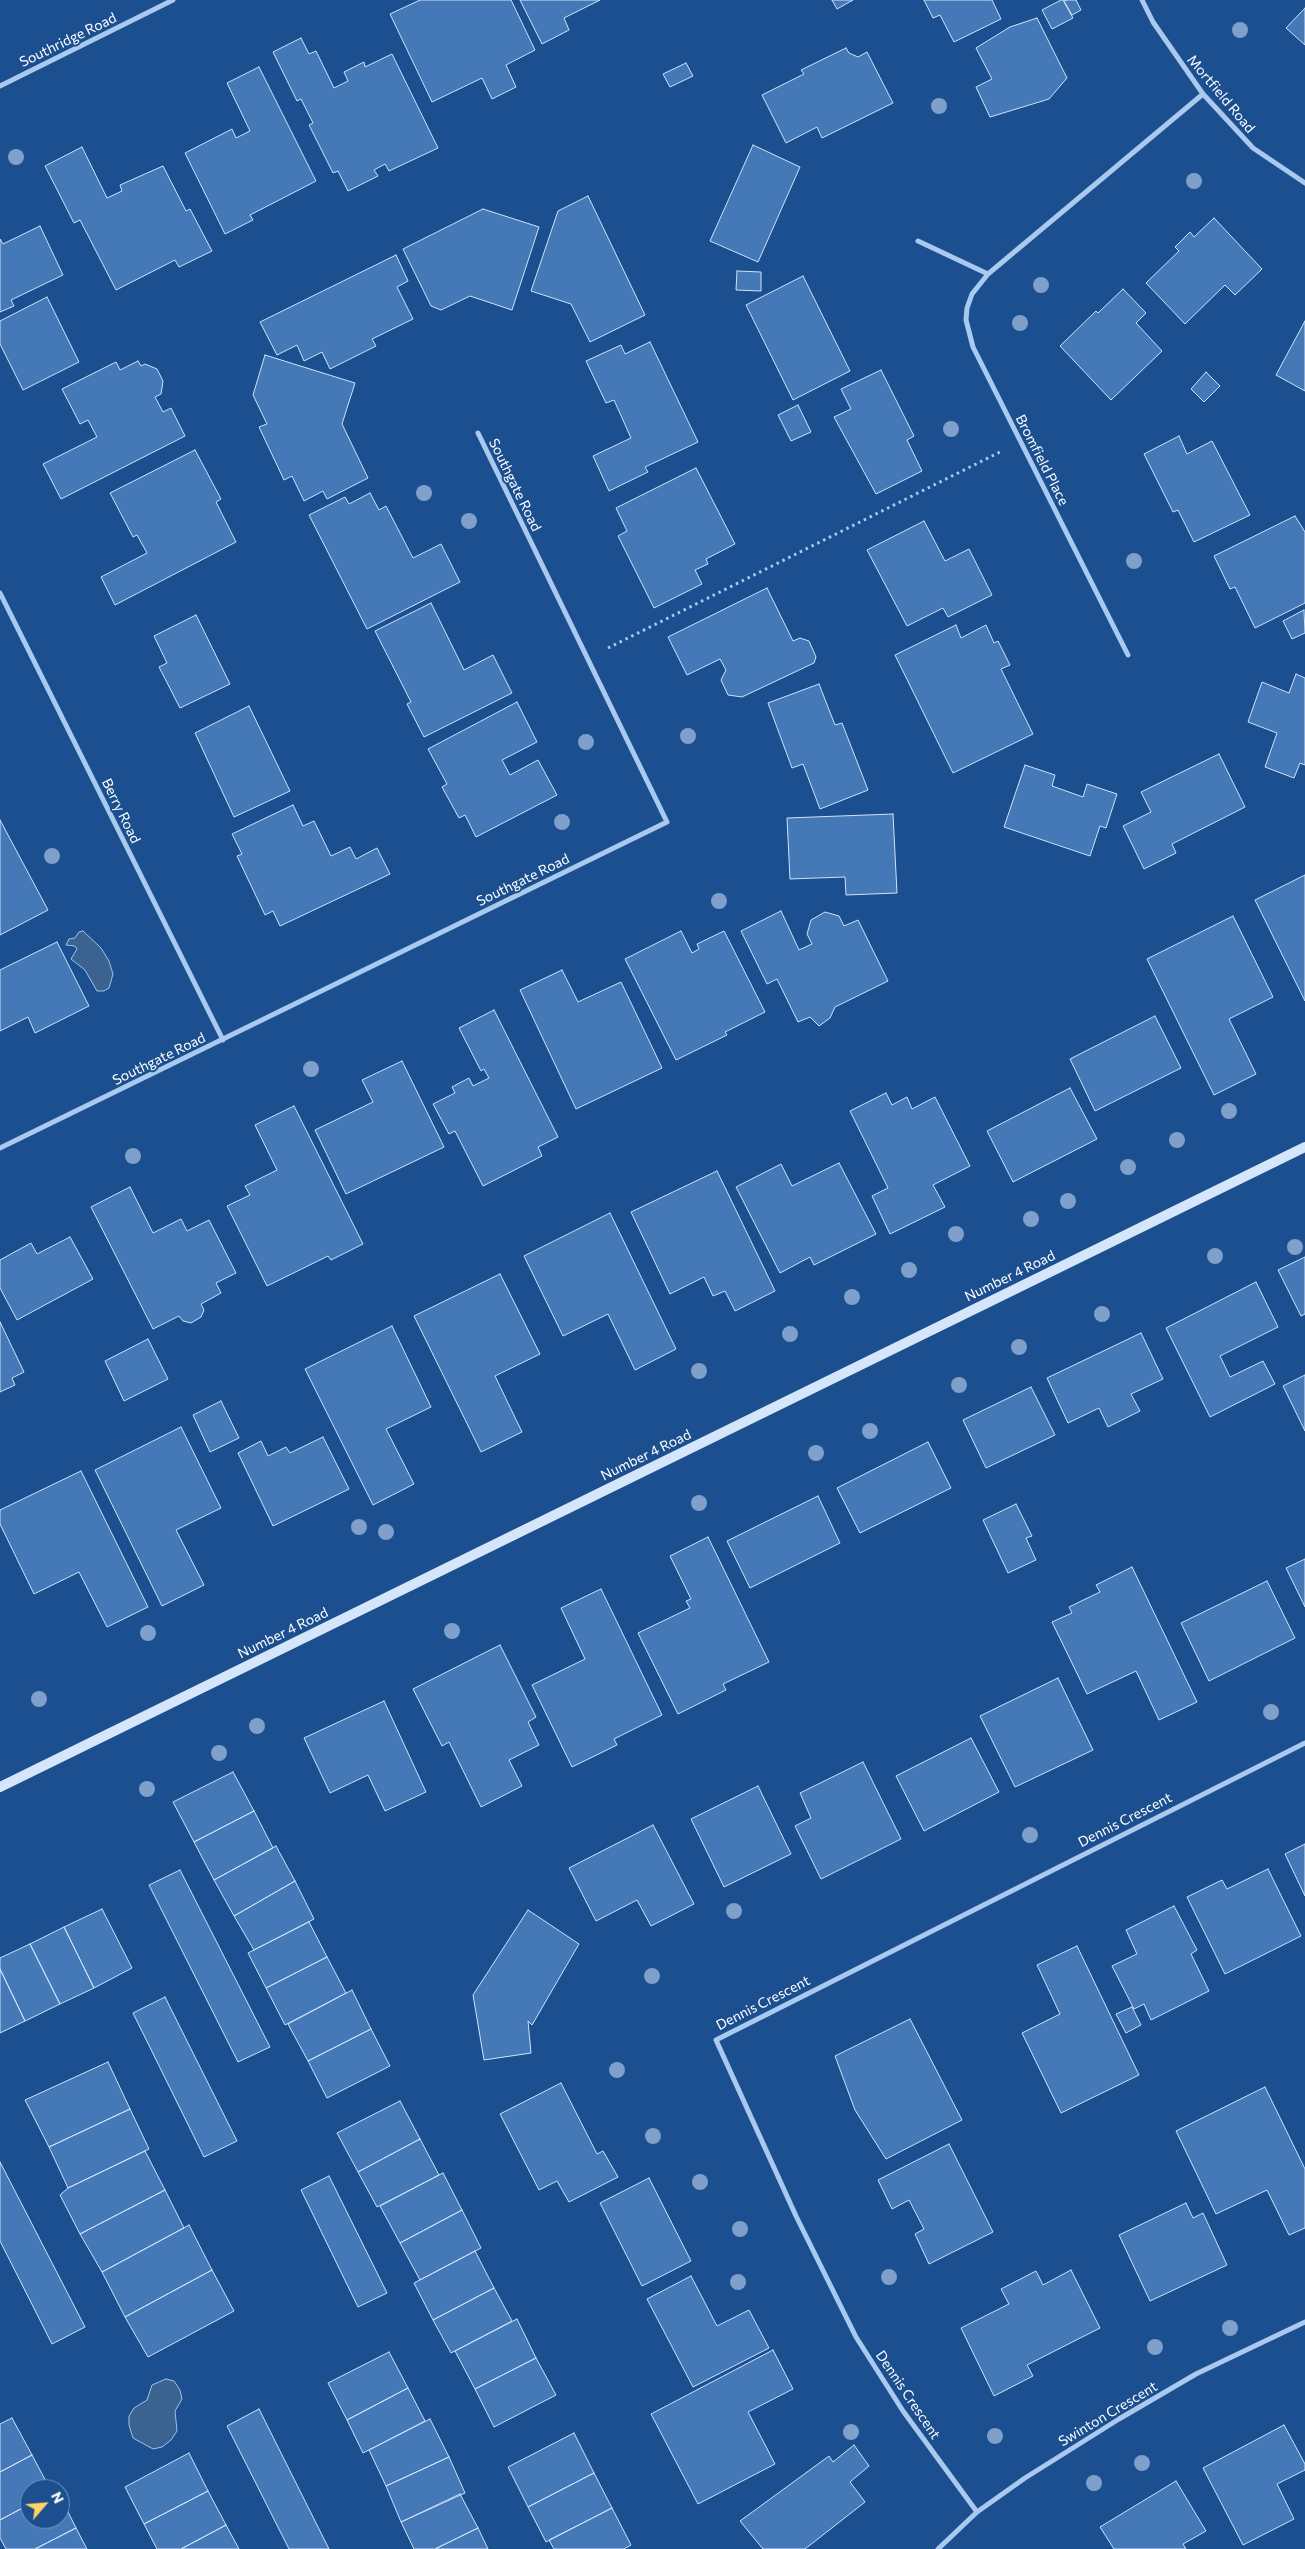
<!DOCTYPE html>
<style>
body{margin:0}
#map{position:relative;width:1305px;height:2549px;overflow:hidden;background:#1b4f8f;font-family:Commissioner,sans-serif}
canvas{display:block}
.north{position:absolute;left:20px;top:2479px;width:50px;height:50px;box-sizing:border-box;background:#1b4f8f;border:1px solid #7695bc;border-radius:50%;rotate:63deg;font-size:14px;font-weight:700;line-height:20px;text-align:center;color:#fff}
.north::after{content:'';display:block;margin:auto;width:18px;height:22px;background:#ffd166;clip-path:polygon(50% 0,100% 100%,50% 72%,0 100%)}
</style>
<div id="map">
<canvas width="1305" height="2549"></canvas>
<div class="north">N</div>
</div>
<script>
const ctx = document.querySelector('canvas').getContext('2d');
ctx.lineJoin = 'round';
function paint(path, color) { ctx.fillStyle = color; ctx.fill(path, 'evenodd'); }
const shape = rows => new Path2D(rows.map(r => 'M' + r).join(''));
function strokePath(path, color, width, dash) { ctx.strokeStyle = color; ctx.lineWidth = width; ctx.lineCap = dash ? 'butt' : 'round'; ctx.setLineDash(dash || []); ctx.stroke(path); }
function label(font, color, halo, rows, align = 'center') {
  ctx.font = font + ' Commissioner,sans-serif'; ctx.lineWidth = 4; ctx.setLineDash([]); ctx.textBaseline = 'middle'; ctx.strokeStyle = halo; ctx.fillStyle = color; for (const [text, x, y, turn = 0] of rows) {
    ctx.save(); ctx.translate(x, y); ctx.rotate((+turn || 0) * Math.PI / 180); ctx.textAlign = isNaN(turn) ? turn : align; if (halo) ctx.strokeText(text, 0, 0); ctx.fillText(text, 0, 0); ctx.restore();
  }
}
const water = shape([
 [83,931,101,948,109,961,113,974,109,988,104,991,97,991,85,970,71,959,77,949,75,946,66,945,69,939,75,938,79,932,83,931],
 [166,2379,174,2381,180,2390,182,2399,175,2411,177,2431,171,2440,162,2447,153,2449,133,2438,129,2425,129,2416,134,2408,147,2400,152,2385,166,2379]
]);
paint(water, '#3c6290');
strokePath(water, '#9cc4f0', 1);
const building = shape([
 [420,0,511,0,535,50,506,65,516,87,492,99,482,78,432,102,390,14,420,0],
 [520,0,600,0,564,18,569,30,542,44,520,0],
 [832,0,853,0,837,9,832,0],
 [924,0,992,0,1001,19,954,42,940,15,933,18,924,0],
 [1061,0,1063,0,1073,18,1052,29,1042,10,1061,0],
 [1067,0,1076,0,1081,10,1072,15,1064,1,1067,0],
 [1305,8,1305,45,1286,28,1305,8],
 [1037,18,1067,78,1049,99,990,117,976,87,992,79,976,48,1010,27,1037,18],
 [301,38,309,54,316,51,334,88,348,81,344,72,364,62,365,67,392,54,438,148,389,171,385,164,374,170,378,176,348,191,338,171,333,173,309,125,313,123,301,99,297,101,273,52,301,38],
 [846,48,849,53,858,57,867,52,893,103,822,138,817,127,786,143,762,95,804,74,801,70,846,48],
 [686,63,693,76,670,87,663,74,686,63],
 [259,67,316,181,250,215,253,220,225,234,185,153,232,129,236,138,250,131,227,83,259,67],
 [753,145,800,167,758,262,710,241,753,145],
 [82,147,107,198,122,191,120,185,163,166,186,211,190,209,212,251,179,267,175,260,116,290,80,220,74,223,45,166,82,147],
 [588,196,645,315,590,342,571,304,531,291,558,211,588,196],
 [483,209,539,227,512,310,470,296,441,310,431,306,403,249,483,209],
 [1214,218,1262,269,1235,295,1225,285,1185,324,1146,283,1179,251,1175,247,1190,232,1194,237,1214,218],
 [40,226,63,275,11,300,14,306,0,312,0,239,3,244,40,226],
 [396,255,408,281,397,287,413,319,372,339,376,346,330,369,322,352,304,361,297,345,277,355,260,322,396,255],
 [737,271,761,272,761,291,736,290,737,271],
 [803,276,850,371,793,400,746,305,803,276],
 [1123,289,1146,313,1136,323,1162,351,1111,400,1060,346,1096,311,1098,313,1123,289],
 [47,297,79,362,23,390,0,344,0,321,47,297],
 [1305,321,1305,391,1276,375,1305,321],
 [650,342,698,442,645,467,648,472,609,491,593,456,631,438,614,400,606,403,586,361,621,345,625,354,650,342],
 [265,355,355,383,342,424,368,478,327,499,323,491,304,501,292,476,284,480,259,427,267,424,253,395,265,355],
 [138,361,141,366,145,364,157,369,163,381,161,394,155,397,163,412,171,408,185,436,61,499,43,464,97,437,88,420,80,424,62,389,116,362,120,370,138,361],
 [881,370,914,436,907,440,922,471,876,494,834,417,851,409,841,389,881,370],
 [1206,372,1220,386,1204,402,1191,389,1206,372],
 [798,405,811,432,791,441,778,415,798,405],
 [1179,436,1187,454,1212,441,1250,515,1194,542,1178,510,1173,512,1144,454,1179,436],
 [195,450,221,499,216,502,236,542,115,605,101,577,147,553,137,535,133,537,110,493,195,450],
 [696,468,735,544,706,559,708,564,695,570,702,584,654,608,618,536,627,531,616,508,696,468],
 [370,493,379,510,386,506,413,558,441,544,460,582,367,629,309,515,345,497,349,504,370,493],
 [1295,516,1305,532,1305,603,1255,628,1235,587,1230,589,1214,556,1295,516],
 [924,521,945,561,969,549,992,595,948,617,943,608,907,626,867,550,924,521],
 [767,588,793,641,800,638,809,641,816,657,814,663,742,697,728,695,721,680,726,670,720,659,687,675,668,637,767,588],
 [431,603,464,670,493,655,512,693,424,737,407,704,411,702,375,631,431,603],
 [1304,610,1305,633,1292,639,1283,621,1304,610],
 [196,615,230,684,180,708,159,667,167,663,154,636,196,615],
 [956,625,961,638,986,625,994,643,998,641,1010,665,1001,669,1033,734,953,773,895,655,956,625],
 [1296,674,1305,678,1305,765,1300,763,1294,778,1265,767,1277,733,1248,722,1262,682,1289,693,1296,674],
 [819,684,835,725,842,723,868,790,820,809,803,764,792,768,768,703,819,684],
 [517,702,537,742,502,760,510,775,538,760,557,795,476,837,465,815,459,818,442,787,447,784,428,749,517,702],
 [249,706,290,791,234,817,195,733,249,706],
 [1219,754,1245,807,1172,844,1176,853,1144,869,1123,826,1151,812,1141,792,1219,754],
 [1025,765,1055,775,1052,786,1083,797,1087,784,1117,794,1106,828,1100,826,1090,856,1004,827,1025,765],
 [293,805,303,826,314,821,331,856,350,847,356,859,377,848,390,874,280,926,273,911,265,915,237,856,242,854,232,834,293,805],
 [893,814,897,893,846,895,845,877,790,879,787,818,893,814],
 [0,820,48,910,0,935,0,820],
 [1305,875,1305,1001,1255,900,1305,875],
 [781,911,799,950,812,944,807,934,811,920,825,912,839,916,844,926,858,920,888,981,835,1007,830,1018,819,1026,810,1017,798,1022,777,979,767,984,741,931,781,911],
 [1233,916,1273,997,1229,1019,1256,1074,1214,1095,1147,959,1233,916],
 [681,931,692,953,699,949,697,944,724,931,765,1012,725,1032,727,1035,676,1060,625,959,681,931],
 [57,942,89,1006,35,1033,28,1017,0,1031,0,970,57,942],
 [562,970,578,1002,621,982,662,1068,576,1109,520,990,562,970],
 [494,1010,558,1137,538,1147,542,1156,483,1186,455,1131,449,1134,433,1104,455,1093,452,1087,469,1078,473,1086,489,1078,484,1069,481,1071,459,1028,494,1010],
 [1155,1016,1181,1068,1095,1111,1070,1059,1155,1016],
 [402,1061,444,1147,346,1194,315,1130,373,1102,362,1080,402,1061],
 [1070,1088,1097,1139,1013,1182,987,1131,1070,1088],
 [886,1093,892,1105,907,1097,912,1109,935,1097,970,1166,933,1185,945,1207,890,1234,872,1196,888,1188,850,1111,886,1093],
 [294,1106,363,1244,331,1260,328,1256,267,1286,227,1206,250,1195,245,1186,277,1170,255,1125,294,1106],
 [839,1163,876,1234,814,1265,810,1257,780,1273,736,1187,781,1164,792,1186,839,1163],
 [717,1171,775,1291,735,1311,725,1291,713,1296,704,1277,670,1294,631,1212,717,1171],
 [130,1187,153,1233,181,1219,187,1231,209,1220,236,1273,216,1283,221,1293,201,1304,204,1310,201,1317,191,1323,183,1321,179,1316,153,1329,91,1207,130,1187],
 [610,1213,676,1349,635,1370,608,1314,563,1336,524,1256,610,1213],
 [70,1237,93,1279,17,1320,0,1288,0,1260,31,1243,37,1254,70,1237],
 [1305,1257,1305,1314,1301,1316,1278,1270,1305,1257],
 [500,1274,540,1354,495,1376,522,1432,481,1452,414,1316,500,1274],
 [1256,1282,1278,1327,1220,1356,1230,1377,1263,1361,1275,1384,1210,1417,1166,1328,1256,1282],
 [0,1322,24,1372,12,1378,15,1385,0,1392,0,1322],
 [392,1326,431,1407,386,1429,414,1484,373,1505,305,1369,392,1326],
 [1141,1333,1163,1379,1131,1394,1140,1411,1108,1427,1099,1408,1068,1423,1047,1378,1141,1333],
 [148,1339,168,1379,124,1401,105,1361,148,1339],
 [1305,1375,1305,1431,1283,1386,1305,1375],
 [1031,1387,1055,1435,986,1468,963,1420,1031,1387],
 [221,1401,239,1438,210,1452,193,1415,221,1401],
 [181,1427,221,1508,176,1530,204,1585,162,1606,95,1470,181,1427],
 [323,1437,349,1489,273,1526,238,1453,261,1441,268,1456,286,1447,290,1453,323,1437],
 [928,1442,951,1488,860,1533,837,1488,928,1442],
 [81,1471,148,1607,107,1627,79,1572,34,1594,0,1524,0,1510,81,1471],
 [818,1496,840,1543,750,1588,727,1541,818,1496],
 [1016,1504,1032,1536,1026,1538,1036,1560,1008,1573,983,1520,1016,1504],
 [708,1537,769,1662,723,1684,726,1690,678,1714,638,1633,690,1608,686,1601,691,1599,670,1556,708,1537],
 [1305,1559,1305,1607,1286,1568,1305,1559],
 [1132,1567,1197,1702,1159,1720,1136,1671,1087,1694,1052,1622,1072,1613,1069,1607,1100,1592,1096,1585,1132,1567],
 [1267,1581,1295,1638,1209,1681,1181,1623,1267,1581],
 [601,1589,662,1715,614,1739,617,1745,572,1767,532,1685,585,1659,561,1608,601,1589],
 [500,1645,536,1717,528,1722,539,1745,509,1760,522,1786,481,1807,449,1742,442,1746,413,1689,500,1645],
 [1058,1678,1093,1750,1015,1787,980,1716,1058,1678],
 [384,1701,426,1792,385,1811,368,1775,330,1793,304,1738,384,1701],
 [971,1738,999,1792,924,1831,896,1776,971,1738],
 [863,1762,901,1839,821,1879,795,1826,811,1818,800,1793,863,1762],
 [233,1772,254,1811,194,1842,173,1802,233,1772],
 [758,1786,791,1854,724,1887,691,1819,758,1786],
 [254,1811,273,1848,214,1880,194,1842,254,1811],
 [653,1825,694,1904,651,1926,637,1900,596,1921,569,1868,653,1825],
 [1305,1844,1305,1896,1285,1854,1305,1844],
 [276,1846,295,1881,234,1916,214,1880,276,1846],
 [1268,1869,1301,1936,1225,1974,1187,1897,1222,1880,1227,1889,1268,1869],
 [180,1870,270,2047,238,2062,149,1885,180,1870],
 [295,1881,314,1919,254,1950,234,1916,295,1881],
 [1174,1906,1197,1950,1191,1954,1209,1991,1151,2020,1144,2004,1134,2009,1112,1966,1137,1954,1126,1930,1174,1906],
 [102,1909,132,1968,94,1988,64,1927,102,1909],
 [528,1910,579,1944,532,2025,528,2021,531,2053,484,2060,473,1995,528,1910],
 [309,1922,327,1957,266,1988,248,1953,309,1922],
 [64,1927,94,1988,60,2004,30,1944,64,1927],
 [30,1944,60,2004,25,2021,0,1969,0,1958,30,1944],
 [1077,1946,1139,2075,1061,2113,1022,2033,1060,2014,1037,1965,1077,1946],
 [327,1957,346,1993,285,2025,266,1988,327,1957],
 [0,1969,25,2021,0,2033,0,1969],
 [352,1990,371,2029,308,2061,288,2024,352,1990],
 [165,1997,237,2141,204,2157,133,2013,165,1997],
 [1132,2007,1141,2025,1126,2033,1116,2014,1132,2007],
 [910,2019,962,2120,886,2159,855,2110,835,2056,910,2019],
 [371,2029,390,2066,327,2098,308,2061,371,2029],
 [108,2062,130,2109,49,2147,25,2100,108,2062],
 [561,2083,597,2154,603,2151,618,2177,569,2202,557,2181,539,2190,500,2114,561,2083],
 [1265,2087,1305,2169,1305,2228,1289,2235,1267,2190,1216,2214,1176,2131,1265,2087],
 [400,2101,420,2139,358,2172,337,2133,400,2101],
 [130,2109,149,2149,68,2188,49,2147,130,2109],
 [420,2139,439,2175,377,2207,358,2172,420,2139],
 [949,2144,993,2232,929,2264,915,2234,924,2229,909,2200,892,2209,878,2180,949,2144],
 [145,2151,165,2190,80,2234,60,2195,68,2188,145,2151],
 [0,2162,85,2327,52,2344,0,2241,0,2162],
 [443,2173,462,2210,400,2243,380,2206,443,2173],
 [329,2176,387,2293,358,2307,301,2190,329,2176],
 [649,2178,691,2261,642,2286,600,2203,649,2178],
 [165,2190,184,2228,102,2272,80,2234,165,2190],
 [1186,2203,1193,2218,1203,2213,1227,2265,1150,2301,1119,2235,1186,2203],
 [462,2210,481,2248,420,2280,400,2243,462,2210],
 [189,2225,212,2270,125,2317,102,2272,189,2225],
 [475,2251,494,2288,433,2320,414,2283,475,2251],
 [212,2270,234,2311,148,2357,125,2317,212,2270],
 [1071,2270,1100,2328,1027,2365,1033,2376,994,2396,961,2328,1009,2304,1001,2289,1036,2271,1043,2285,1071,2270],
 [691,2276,717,2326,749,2310,769,2348,693,2387,647,2299,691,2276],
 [494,2288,512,2321,451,2353,433,2320,494,2288],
 [517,2319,536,2358,475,2389,455,2351,517,2319],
 [773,2350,793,2389,748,2412,775,2464,698,2504,651,2414,773,2350],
 [389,2352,408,2388,347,2420,328,2383,389,2352],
 [536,2358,556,2395,494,2427,475,2389,536,2358],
 [408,2388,425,2421,363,2453,347,2420,408,2388],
 [259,2409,329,2549,289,2549,227,2426,259,2409],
 [12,2418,32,2455,0,2472,0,2424,12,2418],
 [430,2419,449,2457,386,2486,369,2450,430,2419],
 [1284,2425,1305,2464,1305,2470,1277,2484,1294,2519,1243,2545,1203,2468,1284,2425],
 [574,2433,594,2473,528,2507,508,2467,574,2433],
 [854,2445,869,2466,850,2482,865,2502,805,2549,763,2549,740,2521,829,2456,833,2462,854,2445],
 [189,2453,208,2491,144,2524,125,2487,189,2453],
 [32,2455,50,2489,30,2489,30,2504,0,2520,0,2472,32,2455],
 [449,2457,465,2493,401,2522,386,2486,449,2457],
 [594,2473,612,2508,546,2542,528,2507,594,2473],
 [1176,2481,1206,2531,1183,2544,1186,2549,1114,2549,1100,2527,1176,2481],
 [208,2491,226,2525,181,2549,157,2549,144,2524,208,2491],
 [460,2494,478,2528,435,2549,414,2549,401,2522,460,2494],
 [60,2496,76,2528,35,2549,6,2549,0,2538,0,2520,30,2504,30,2519,60,2519,60,2496],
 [612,2508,631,2545,624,2549,554,2549,549,2540,612,2508],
 [226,2525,239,2549,181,2549,226,2525],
 [76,2528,87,2549,35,2549,76,2528],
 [478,2528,488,2549,435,2549,478,2528]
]);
paint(building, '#4478b7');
strokePath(building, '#cfe3fa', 1);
strokePath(shape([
 [608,648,1000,452]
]), '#a9c9ee', 3, [2.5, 4]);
strokePath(shape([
 [1142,0,1153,22,1203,94,1253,148,1305,183],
 [0,86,173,0],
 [918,241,988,274],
 [0,593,223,1040],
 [1128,655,973,347,966,320,967,308,972,294,988,274,1203,94],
 [0,1148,667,822,478,433],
 [977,2512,903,2411,856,2337,796,2216,716,2040,1305,1743],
 [938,2549,977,2512,1025,2478,1119,2419,1196,2374,1305,2322]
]), '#a9c9ee', 5);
strokePath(shape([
 [0,1787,1305,1147]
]), '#d6e6fa', 10);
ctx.fillStyle = '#7ea0ca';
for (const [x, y] of [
 [1240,30],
 [939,106],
 [16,157],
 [1194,181],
 [1041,285],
 [1020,323],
 [951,429],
 [424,493],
 [469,521],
 [1134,561],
 [688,736],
 [586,742],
 [562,822],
 [52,856],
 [719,901],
 [311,1069],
 [1229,1111],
 [1177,1140],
 [133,1156],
 [1128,1167],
 [1068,1201],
 [1031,1219],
 [956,1234],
 [1295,1247],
 [1215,1256],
 [909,1270],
 [852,1297],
 [1102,1314],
 [790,1334],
 [1019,1347],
 [699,1371],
 [959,1385],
 [870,1431],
 [816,1453],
 [699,1503],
 [359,1527],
 [386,1532],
 [452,1631],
 [148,1633],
 [39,1699],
 [1271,1712],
 [257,1726],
 [219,1753],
 [147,1789],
 [1030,1835],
 [734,1911],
 [652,1976],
 [617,2070],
 [653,2136],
 [700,2182],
 [740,2229],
 [889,2277],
 [738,2282],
 [1230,2328],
 [1155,2347],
 [851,2432],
 [995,2436],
 [1142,2463],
 [1094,2483]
]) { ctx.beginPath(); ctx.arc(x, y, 8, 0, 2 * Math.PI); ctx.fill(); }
label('14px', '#fff', '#1b4f8f', [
 ["Southridge Road",68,40,-26],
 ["Mortfield Road",1221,94,50],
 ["Bromfield Place",1042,460,63],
 ["Southgate Road",515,485,64],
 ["Berry Road",121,811,64],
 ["Southgate Road",523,880,-26],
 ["Southgate Road",159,1059,-26],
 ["Number 4 Road",1010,1276,-26],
 ["Number 4 Road",646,1455,-26],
 ["Number 4 Road",283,1633,-26],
 ["Dennis Crescent",1125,1820,-27],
 ["Dennis Crescent",763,2003,-27],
 ["Dennis Crescent",908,2395,56],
 ["Swinton Crescent",1108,2414,-31]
]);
</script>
